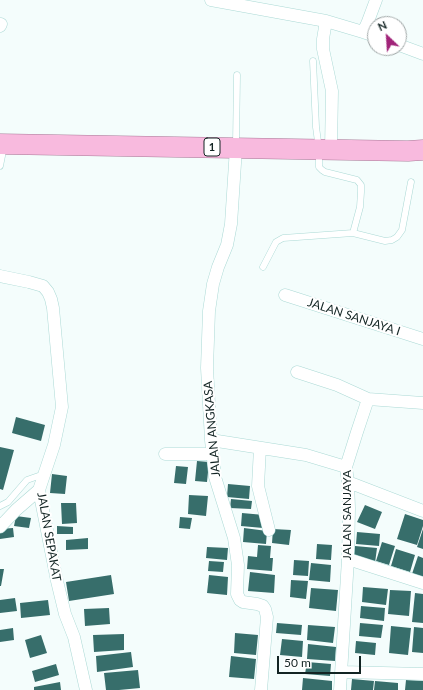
<!DOCTYPE html>
<style>
body{margin:0}
#map{position:relative;width:423px;height:690px;overflow:hidden;background:#f4fdfc;font-family:Lato,sans-serif}
canvas{display:block}
.north{position:absolute;left:367px;top:16px;width:40px;height:40px;box-sizing:border-box;background:#fff;border:1px solid #a0a7a7;border-radius:50%;rotate:335deg;font-size:11px;font-weight:700;line-height:16px;text-align:center;color:#122423}
.north::after{content:'';display:block;margin:auto;width:14px;height:18px;background:#a12479;clip-path:polygon(50% 0,100% 100%,50% 72%,0 100%)}
.scale{position:absolute;left:277px;top:656px;width:84px;height:18px;box-sizing:border-box;border:2px solid #122423;border-top:0;padding-left:5px;font-size:12px;line-height:14px;white-space:nowrap;color:#122423;-webkit-text-stroke:3px #fff;paint-order:stroke}
</style>
<div id="map">
<canvas width="423" height="690"></canvas>
<div class="north">N</div>
<div class="scale">50 m</div>
</div>
<script>
const ctx = document.querySelector('canvas').getContext('2d');
ctx.lineJoin = 'round';
function paint(path, color) { ctx.fillStyle = color; ctx.fill(path, 'evenodd'); }
const shape = rows => new Path2D(rows.map(r => 'M' + r).join(''));
function strokePath(path, color, width, dash) { ctx.strokeStyle = color; ctx.lineWidth = width; ctx.lineCap = dash ? 'butt' : 'round'; ctx.setLineDash(dash || []); ctx.stroke(path); }
function label(font, color, halo, rows, align = 'center') {
  ctx.font = font + ' Lato,sans-serif'; ctx.lineWidth = 4; ctx.setLineDash([]); ctx.textBaseline = 'middle'; ctx.strokeStyle = halo; ctx.fillStyle = color; for (const [text, x, y, turn = 0] of rows) {
    ctx.save(); ctx.translate(x, y); ctx.rotate((+turn || 0) * Math.PI / 180); ctx.textAlign = isNaN(turn) ? turn : align; if (halo) ctx.strokeText(text, 0, 0); ctx.fillText(text, 0, 0); ctx.restore();
  }
}
paint(shape([
 [16,417,45,425,41,441,12,433],
 [0,447,14,450,3,490,0,489],
 [197,461,209,462,207,482,195,481],
 [176,466,188,467,186,484,174,483],
 [52,474,67,476,65,494,50,493],
 [228,484,250,486,249,499,227,497],
 [189,495,208,496,206,516,188,514],
 [231,499,252,501,251,509,230,508],
 [61,503,76,503,77,523,62,524],
 [365,505,382,512,375,529,357,522],
 [242,513,264,515,263,528,241,526],
 [405,514,423,520,423,526,417,545,397,539],
 [16,516,31,518,29,528,14,526],
 [180,517,192,518,190,529,179,528],
 [57,526,73,527,73,534,57,534],
 [13,528,14,537,0,539,0,529],
 [244,528,267,531,266,544,243,542],
 [273,529,291,530,289,545,272,543],
 [423,529,423,549,417,547],
 [357,532,380,534,379,546,356,544],
 [88,538,88,549,66,550,66,540],
 [382,542,395,546,389,565,376,561],
 [317,544,332,545,331,560,316,559],
 [258,545,271,546,270,558,273,558,272,571,247,569,248,556,257,557],
 [355,546,377,548,375,563,353,561],
 [207,547,228,548,227,560,206,558],
 [396,549,415,555,410,572,391,566],
 [418,556,423,558,423,577,412,574],
 [294,560,309,561,308,576,293,575],
 [209,561,224,562,223,572,208,571],
 [311,563,331,565,330,582,309,580],
 [0,569,4,569,1,586,0,586],
 [250,572,275,575,274,593,248,591],
 [111,575,114,594,69,601,66,582],
 [209,575,228,577,227,595,207,593],
 [291,580,308,581,306,599,290,597],
 [363,587,388,589,386,605,362,602],
 [311,588,338,590,336,611,309,608],
 [390,590,411,591,409,616,388,614],
 [415,593,423,594,423,623,412,622],
 [15,598,17,611,0,613,0,600],
 [48,600,50,615,21,618,20,603],
 [361,606,385,608,384,621,360,618],
 [109,608,110,624,85,626,84,609],
 [277,623,302,625,301,635,276,633],
 [360,623,383,625,381,638,359,636],
 [308,625,335,627,333,643,307,640],
 [391,626,411,628,408,655,389,653],
 [414,627,423,628,423,653,412,652],
 [13,628,14,640,0,642,0,630],
 [235,633,258,635,256,655,234,653],
 [124,634,124,650,94,652,93,635],
 [41,635,47,653,30,658,25,640],
 [282,639,303,641,302,657,280,655],
 [356,641,376,643,375,655,355,653],
 [308,644,336,647,335,661,307,659],
 [131,652,133,667,97,672,96,656],
 [231,656,256,659,254,679,229,677],
 [307,662,331,664,330,676,305,674],
 [56,664,59,675,35,682,32,671],
 [138,670,140,688,119,690,106,690,104,673],
 [303,678,332,681,332,690,302,690],
 [352,679,374,681,373,690,351,690],
 [406,680,423,681,423,690,405,690],
 [375,681,398,683,398,690,374,690],
 [60,682,61,690,34,690,34,687]
]), '#376e6b');
const service = shape([
 [236,145,237,75],
 [0,166,4,146],
 [353,233,385,241,392,240,397,237,402,230,411,182],
 [263,267,276,242,283,238,353,233,360,207,361,192,361,185,357,180,325,172,322,170,319,167,319,149,316,127,313,61],
 [0,506,8,502,27,480,44,474]
]);
const minor = shape([
 [211,0,326,21,363,32,375,36],
 [326,21,323,39,323,49,332,91,331,150],
 [0,26,1,24],
 [363,32,367,24,376,0],
 [399,45,423,54],
 [236,148,231,224,227,245,218,267,213,284,209,311,207,368,211,440,215,477,234,538,238,565,237,594,240,600,243,602,257,604,263,606,265,609,267,617,261,690],
 [0,276,29,282,43,286,48,292,51,299,53,308,62,407,54,445,39,490,57,581,65,614,74,637,86,690],
 [285,295,423,339],
 [297,372,337,385,368,399],
 [211,440,306,455,346,467],
 [260,448,258,486,269,530],
 [165,454,212,454],
 [348,482,423,511],
 [0,527,16,510,39,490],
 [348,559,423,583],
 [342,672,423,674],
 [340,690,348,559,349,508,348,482,346,467,357,432,368,399,423,403]
]);
const trunk = shape([
 [0,144,408,151,423,150]
]);
strokePath(service, '#abd9d5', 7);
strokePath(minor, '#abd9d5', 13);
strokePath(trunk, '#a77a97', 21);
strokePath(service, '#fff', 6);
strokePath(minor, '#fff', 12);
strokePath(trunk, '#f8bade', 20);
for (const [x, y, w] of [
 [212,147,16]
]) { const box = new Path2D(); box.roundRect(x - w / 2, y - 9, w, 18, 3); ctx.fillStyle = '#fff'; ctx.fill(box); strokePath(box, '#122423', 1); }
label('bold 11px', '#122423', null, [
 ["1",212,147]
]);
label('12px', '#122423', '#fff', [
 ["JALAN SANJAYA I",354,317,18],
 ["JALAN ANGKASA",212,429,-95],
 ["JALAN SANJAYA",347,515,-90],
 ["JALAN SEPAKAT",49,537,80]
]);
</script>
